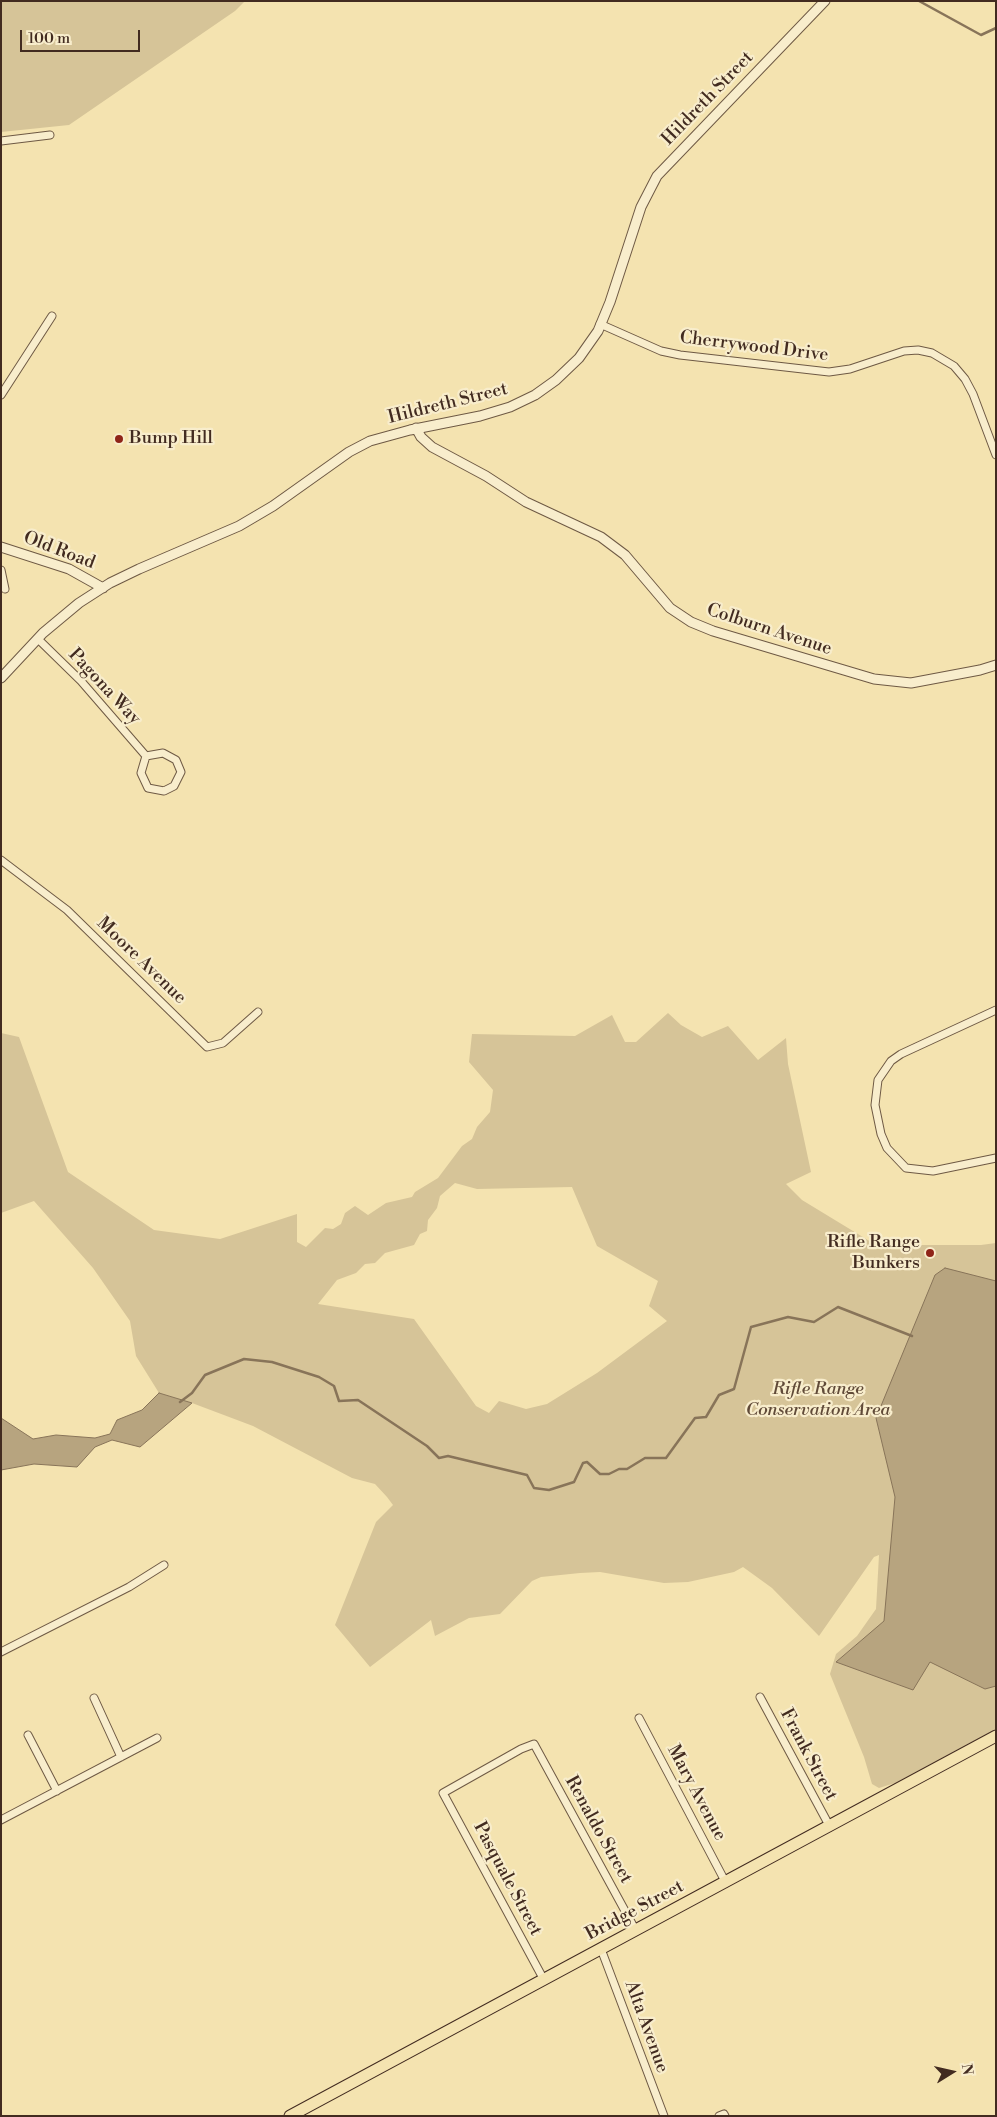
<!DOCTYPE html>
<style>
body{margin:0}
#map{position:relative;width:997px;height:2117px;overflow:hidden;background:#f4e3b0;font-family:"Libre Bodoni",serif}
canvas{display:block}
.frame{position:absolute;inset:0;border:2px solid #422b20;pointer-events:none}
.north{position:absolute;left:927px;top:2047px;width:50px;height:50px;-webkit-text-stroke:4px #f8edcc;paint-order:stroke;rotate:80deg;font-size:14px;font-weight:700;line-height:20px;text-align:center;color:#422b20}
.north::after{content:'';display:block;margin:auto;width:18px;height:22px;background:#422b20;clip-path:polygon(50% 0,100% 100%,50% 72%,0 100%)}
.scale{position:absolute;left:20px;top:30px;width:120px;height:22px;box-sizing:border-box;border:2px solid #422b20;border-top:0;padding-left:6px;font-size:15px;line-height:18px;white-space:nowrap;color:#422b20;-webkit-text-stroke:4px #f8edcc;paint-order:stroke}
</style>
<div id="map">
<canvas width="997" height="2117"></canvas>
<div class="frame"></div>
<div class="north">N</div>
<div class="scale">100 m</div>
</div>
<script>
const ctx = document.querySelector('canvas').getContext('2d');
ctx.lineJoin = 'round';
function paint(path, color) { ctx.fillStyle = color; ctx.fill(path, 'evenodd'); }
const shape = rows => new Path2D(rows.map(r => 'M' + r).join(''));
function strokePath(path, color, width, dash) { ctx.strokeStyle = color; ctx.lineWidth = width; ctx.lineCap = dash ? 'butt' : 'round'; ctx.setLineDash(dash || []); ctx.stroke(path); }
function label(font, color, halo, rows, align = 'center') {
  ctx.font = font + ' "Libre Bodoni",serif'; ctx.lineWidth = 4.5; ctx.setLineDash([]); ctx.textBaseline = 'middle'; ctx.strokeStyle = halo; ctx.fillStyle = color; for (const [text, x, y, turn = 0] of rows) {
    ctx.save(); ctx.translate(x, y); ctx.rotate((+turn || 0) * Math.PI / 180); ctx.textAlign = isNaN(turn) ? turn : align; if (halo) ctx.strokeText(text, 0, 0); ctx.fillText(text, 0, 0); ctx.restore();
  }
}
paint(shape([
 [1,1,245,1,235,11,69,125,1,132],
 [668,1013,681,1025,702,1037,728,1026,758,1060,786,1038,788,1064,811,1172,786,1184,802,1200,876,1245,981,1245,996,1243,996,1729,895,1783,879,1788,872,1784,864,1757,830,1674,836,1654,857,1636,876,1609,879,1555,874,1557,819,1636,772,1588,743,1567,734,1572,688,1582,664,1583,600,1572,580,1573,541,1577,532,1581,500,1614,469,1618,435,1636,431,1620,370,1667,335,1625,376,1522,393,1505,387,1497,375,1484,352,1478,253,1426,192,1403,159,1393,136,1356,130,1321,93,1268,34,1201,1,1213,1,1033,19,1037,68,1172,154,1230,220,1239,297,1214,297,1242,306,1247,325,1228,333,1229,341,1224,345,1213,355,1206,368,1215,386,1203,412,1197,415,1192,438,1178,462,1146,472,1139,477,1127,490,1112,493,1090,469,1062,472,1034,575,1036,612,1015,625,1042,636,1042],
 [455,1183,477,1189,572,1187,597,1246,658,1281,649,1306,667,1321,597,1373,547,1404,526,1409,499,1401,489,1413,476,1406,414,1319,318,1304,337,1280,356,1273,365,1264,375,1263,385,1253,414,1245,420,1234,427,1231,428,1220,437,1208,440,1196]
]), '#d6c498');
const water = shape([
 [945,1268,996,1281,996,1686,985,1689,930,1662,913,1690,836,1662,884,1621,895,1497,876,1418,935,1275,945,1268],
 [159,1393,192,1403,140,1447,112,1440,95,1447,77,1467,34,1464,1,1470,1,1418,33,1439,56,1435,95,1438,110,1434,117,1420,142,1410,159,1393]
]);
paint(water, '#b7a47f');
strokePath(water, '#887459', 1);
strokePath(shape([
 [919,1,981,35,996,28],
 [180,1402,192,1393,205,1375,244,1359,272,1362,319,1377,334,1386,339,1401,358,1400,427,1446,439,1458,448,1456,527,1475,534,1488,549,1490,574,1482,583,1463,587,1462,600,1474,609,1474,619,1469,627,1469,645,1458,666,1458,695,1418,706,1417,719,1395,734,1389,751,1327,788,1317,814,1322,838,1307,912,1336]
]), '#887459', 2.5);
const minor = shape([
 [1,141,50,135],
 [600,324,661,351,680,355,829,372,850,369,904,351,918,350,932,353,954,366,965,379,973,394,996,455],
 [1,395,52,316],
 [1,570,5,589],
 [38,639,81,681,146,756,163,753,176,760,181,772,174,786,164,791,148,788,141,773,146,756],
 [1,860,67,910,207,1047,223,1043,258,1012],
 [996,1010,901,1054,891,1061,878,1080,875,1105,881,1134,887,1148,906,1168,933,1171,996,1158],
 [1,1652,129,1587,164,1565],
 [760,1697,830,1827],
 [94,1698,121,1757],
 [639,1718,726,1883],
 [28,1735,57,1791],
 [1,1820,157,1738],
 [601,1949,664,2116],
 [544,1980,443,1793,521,1749,534,1744,636,1931],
 [719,2116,724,2114,725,2116]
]);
const tertiary = shape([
 [416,428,421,437,432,447,486,476,526,502,601,537,625,555,670,608,691,622,713,631,874,679,911,683,980,670,996,665],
 [1,547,69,569,103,588],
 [1,678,43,633,79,603,110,583,139,569,239,526,273,506,349,452,370,441,410,430,480,416,510,407,535,395,556,380,579,358,598,331,610,302,641,207,657,176,825,1]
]);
const primary = shape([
 [290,2116,996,1736]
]);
strokePath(minor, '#6e5944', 9);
strokePath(tertiary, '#6e5944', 11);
strokePath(primary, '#422b20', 13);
strokePath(minor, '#f8edcc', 7);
strokePath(tertiary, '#f8edcc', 9);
strokePath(primary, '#f4e3b0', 11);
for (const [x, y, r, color] of [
 [119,439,5,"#8f2418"],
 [930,1253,5,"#8f2418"]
]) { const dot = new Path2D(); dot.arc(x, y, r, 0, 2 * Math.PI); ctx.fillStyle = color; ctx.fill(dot); strokePath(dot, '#f8edcc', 2); }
label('18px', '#422b20', '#f8edcc', [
 ["Hildreth Street",708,99,-46],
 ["Cherrywood Drive",754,347,7],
 ["Hildreth Street",448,404,-14],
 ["Old Road",59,551,21],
 ["Colburn Avenue",769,630,18],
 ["Pagona Way",104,687,47],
 ["Moore Avenue",141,961,44],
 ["Frank Street",808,1755,62],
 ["Mary Avenue",696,1793,62],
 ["Renaldo Street",598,1830,61],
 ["Pasquale Street",507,1879,62],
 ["Bridge Street",635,1911,-28],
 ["Alta Avenue",646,2027,70]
]);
label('18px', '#422b20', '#f8edcc', [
 ["Bump Hill",129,439],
 ["Rifle Range",920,1243,"right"],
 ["Bunkers",920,1264,"right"]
], 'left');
label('italic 18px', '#604a38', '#f8edcc', [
 ["Rifle Range",818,1390],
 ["Conservation Area",818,1411]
]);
</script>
